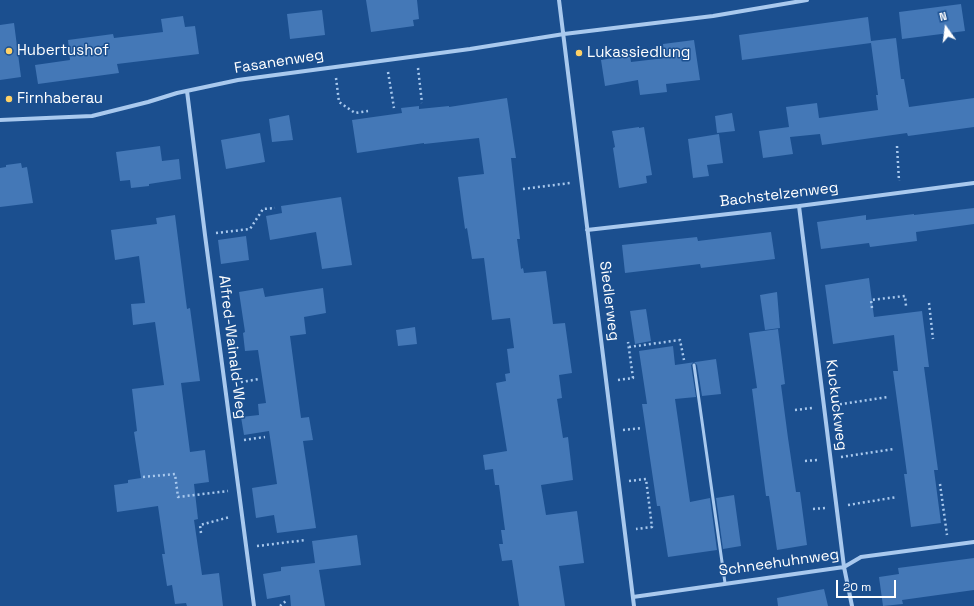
<!DOCTYPE html>
<style>
body{margin:0}
#map{position:relative;width:974px;height:606px;overflow:hidden;background:#1b4f8f;font-family:"Space Grotesk",sans-serif}
canvas{display:block}
.north{position:absolute;left:926px;top:8px;width:40px;height:40px;-webkit-text-stroke:3px #1b4f8f;paint-order:stroke;rotate:346deg;font-size:11px;font-weight:700;line-height:16px;text-align:center;color:#fff}
.north::after{content:'';display:block;margin:auto;width:14px;height:18px;background:#fff;clip-path:polygon(50% 0,100% 100%,50% 72%,0 100%)}
.scale{position:absolute;left:836px;top:580px;width:60px;height:18px;box-sizing:border-box;border:2px solid #fff;border-top:0;padding-left:5px;font-size:12px;line-height:14px;white-space:nowrap;color:#fff;-webkit-text-stroke:3px #1b4f8f;paint-order:stroke}
</style>
<div id="map">
<canvas width="974" height="606"></canvas>
<div class="north">N</div>
<div class="scale">20 m</div>
</div>
<script>
const ctx = document.querySelector('canvas').getContext('2d');
ctx.lineJoin = 'round';
function paint(path, color) { ctx.fillStyle = color; ctx.fill(path, 'evenodd'); }
const shape = rows => new Path2D(rows.map(r => 'M' + r).join(''));
function strokePath(path, color, width, dash) { ctx.strokeStyle = color; ctx.lineWidth = width; ctx.lineCap = dash ? 'butt' : 'round'; ctx.setLineDash(dash || []); ctx.stroke(path); }
function label(font, color, halo, rows, align = 'center') {
  ctx.font = font + ' "Space Grotesk",sans-serif'; ctx.lineWidth = 3; ctx.setLineDash([]); ctx.textBaseline = 'middle'; ctx.strokeStyle = halo; ctx.fillStyle = color; for (const [text, x, y, turn = 0] of rows) {
    ctx.save(); ctx.translate(x, y); ctx.rotate((+turn || 0) * Math.PI / 180); ctx.textAlign = isNaN(turn) ? turn : align; if (halo) ctx.strokeText(text, 0, 0); ctx.fillText(text, 0, 0); ctx.restore();
  }
}
paint(shape([
 [366,0,417,0,419,19,413,20,414,26,371,32],
 [961,4,965,31,902,39,899,12],
 [322,10,325,35,290,39,287,14],
 [183,16,185,27,195,26,199,54,117,64,119,73,38,84,35,65,70,60,68,40,113,34,114,38,163,32,161,19],
 [868,17,871,41,896,38,901,79,904,79,909,107,974,98,974,127,908,136,907,133,822,145,820,134,790,137,793,154,763,158,759,131,789,127,786,107,817,103,819,118,878,110,876,95,878,95,871,43,742,60,739,35],
 [14,23,21,77,0,80,0,25],
 [694,40,700,80,666,84,667,92,640,95,638,80,605,86,601,60,630,55,631,62,665,58,663,44],
 [507,98,516,158,511,158,520,239,517,239,521,269,523,268,524,273,546,271,553,324,565,323,572,373,559,375,562,398,557,399,563,438,568,437,573,480,541,485,546,515,577,511,584,563,559,566,565,606,519,606,512,560,502,561,499,544,503,544,501,530,505,530,499,485,495,485,493,469,485,470,483,455,507,451,496,383,506,381,505,374,510,373,507,349,514,348,510,318,492,320,484,258,472,259,467,228,465,229,458,177,484,174,479,138,424,144,424,143,357,153,352,120,402,113,401,108,419,106,419,109,449,106,449,107],
 [732,113,735,131,717,133,715,116],
 [289,115,293,140,272,142,269,119],
 [639,127,639,128,644,127,652,175,646,176,647,183,619,188,613,148,615,147,612,131],
 [260,133,265,162,226,169,221,140],
 [719,134,723,163,707,165,709,176,693,178,688,139],
 [160,146,162,161,179,159,181,179,149,184,149,186,131,188,130,180,120,181,116,152],
 [21,163,22,168,27,167,33,203,0,207,0,168,6,167,6,165],
 [341,197,352,265,322,269,316,232,270,240,266,216,282,213,281,206],
 [974,208,974,224,916,232,917,241,870,247,869,243,821,249,817,222,866,215,866,220,914,214,914,215],
 [175,215,187,309,190,308,200,381,181,383,190,452,205,450,209,482,194,484,198,519,194,520,202,575,219,573,223,606,187,606,186,603,175,604,172,585,167,586,162,554,165,554,158,506,117,512,114,485,128,483,128,480,141,478,134,432,137,431,132,389,164,385,155,322,133,325,131,304,145,303,139,256,115,260,111,230,157,224,156,218],
 [771,232,775,259,701,268,700,264,625,273,622,245,697,237,698,241],
 [246,236,249,260,221,264,218,240],
 [869,278,874,317,922,311,929,367,924,367,938,470,934,470,941,523,911,527,904,474,907,474,893,371,898,371,894,335,833,344,825,285],
 [263,288,265,297,323,288,326,313,304,317,306,334,290,336,301,418,309,417,313,440,303,441,316,528,277,533,274,515,256,518,252,488,277,484,269,431,244,435,241,417,259,415,258,404,266,403,258,350,245,351,243,333,245,332,239,292],
 [777,292,780,328,765,330,760,295],
 [646,309,651,341,635,344,630,311],
 [415,327,417,344,398,346,396,330],
 [778,329,785,384,781,385,788,438,796,492,800,492,807,545,777,550,769,496,766,496,752,389,757,388,749,333],
 [673,346,675,365,716,359,721,394,702,396,697,365,694,362,691,365,696,397,675,399,690,502,710,498,717,550,668,557,660,506,657,506,642,404,647,404,639,351],
 [734,495,741,546,723,549,716,498],
 [357,535,361,565,319,570,325,606,291,606,290,595,267,599,263,574,281,571,281,567,315,563,312,541],
 [974,558,974,590,902,600,903,604,883,606,879,577,899,574,898,568],
 [824,589,828,606,778,606,777,598]
]), '#4478b7');
strokePath(shape([
 [418,68,422,103],
 [388,72,394,108],
 [336,78,339,102,355,113,368,111],
 [897,146,899,181],
 [523,189,570,183],
 [216,233,250,229,263,209,275,208],
 [929,303,933,339],
 [872,308,871,300,905,296,906,306],
 [629,347,680,340,684,360],
 [618,380,633,378,628,342],
 [236,383,259,379],
 [835,405,888,397],
 [795,410,812,408],
 [623,430,642,428],
 [244,440,265,437],
 [841,457,894,449],
 [805,461,818,460],
 [143,477,175,474,178,497,228,491],
 [629,481,646,479,652,527,636,529],
 [940,484,947,535],
 [848,505,897,497],
 [813,509,825,508],
 [201,533,200,525,230,517],
 [257,546,306,540],
 [280,606,286,601]
]), '#a9c9ee', 2.5, [2, 3]);
strokePath(shape([
 [694,365,725,583]
]), '#a9c9ee', 3);
strokePath(shape([
 [559,0,634,606],
 [187,91,205,235,254,606],
 [0,120,92,116,148,102,177,93,238,80,470,49,564,34,713,16,807,0],
 [799,206,844,567,852,606],
 [587,230,799,206,974,183],
 [633,597,844,567,861,557,974,542]
]), '#a9c9ee', 4);
for (const [x, y, r, color] of [
 [9,51,4,"#ffd166"],
 [579,53,4,"#ffd166"],
 [9,99,4,"#ffd166"]
]) { const dot = new Path2D(); dot.arc(x, y, r, 0, 2 * Math.PI); ctx.fillStyle = color; ctx.fill(dot); strokePath(dot, '#1b4f8f', 1.5); }
label('15px', '#fff', '#1b4f8f', [
 ["Hubertushof",17,51],
 ["Lukassiedlung",587,53],
 ["Firnhaberau",17,99]
], 'left');
label('15px', '#fff', '#1b4f8f', [
 ["Fasanenweg",279,62,-9],
 ["Bachstelzenweg",779,195,-7],
 ["Siedlerweg",609,301,83],
 ["Alfred-Wainald-Weg",232,347,83],
 ["Kuckuckweg",836,405,83],
 ["Schneehuhnweg",779,563,-8]
]);
</script>
